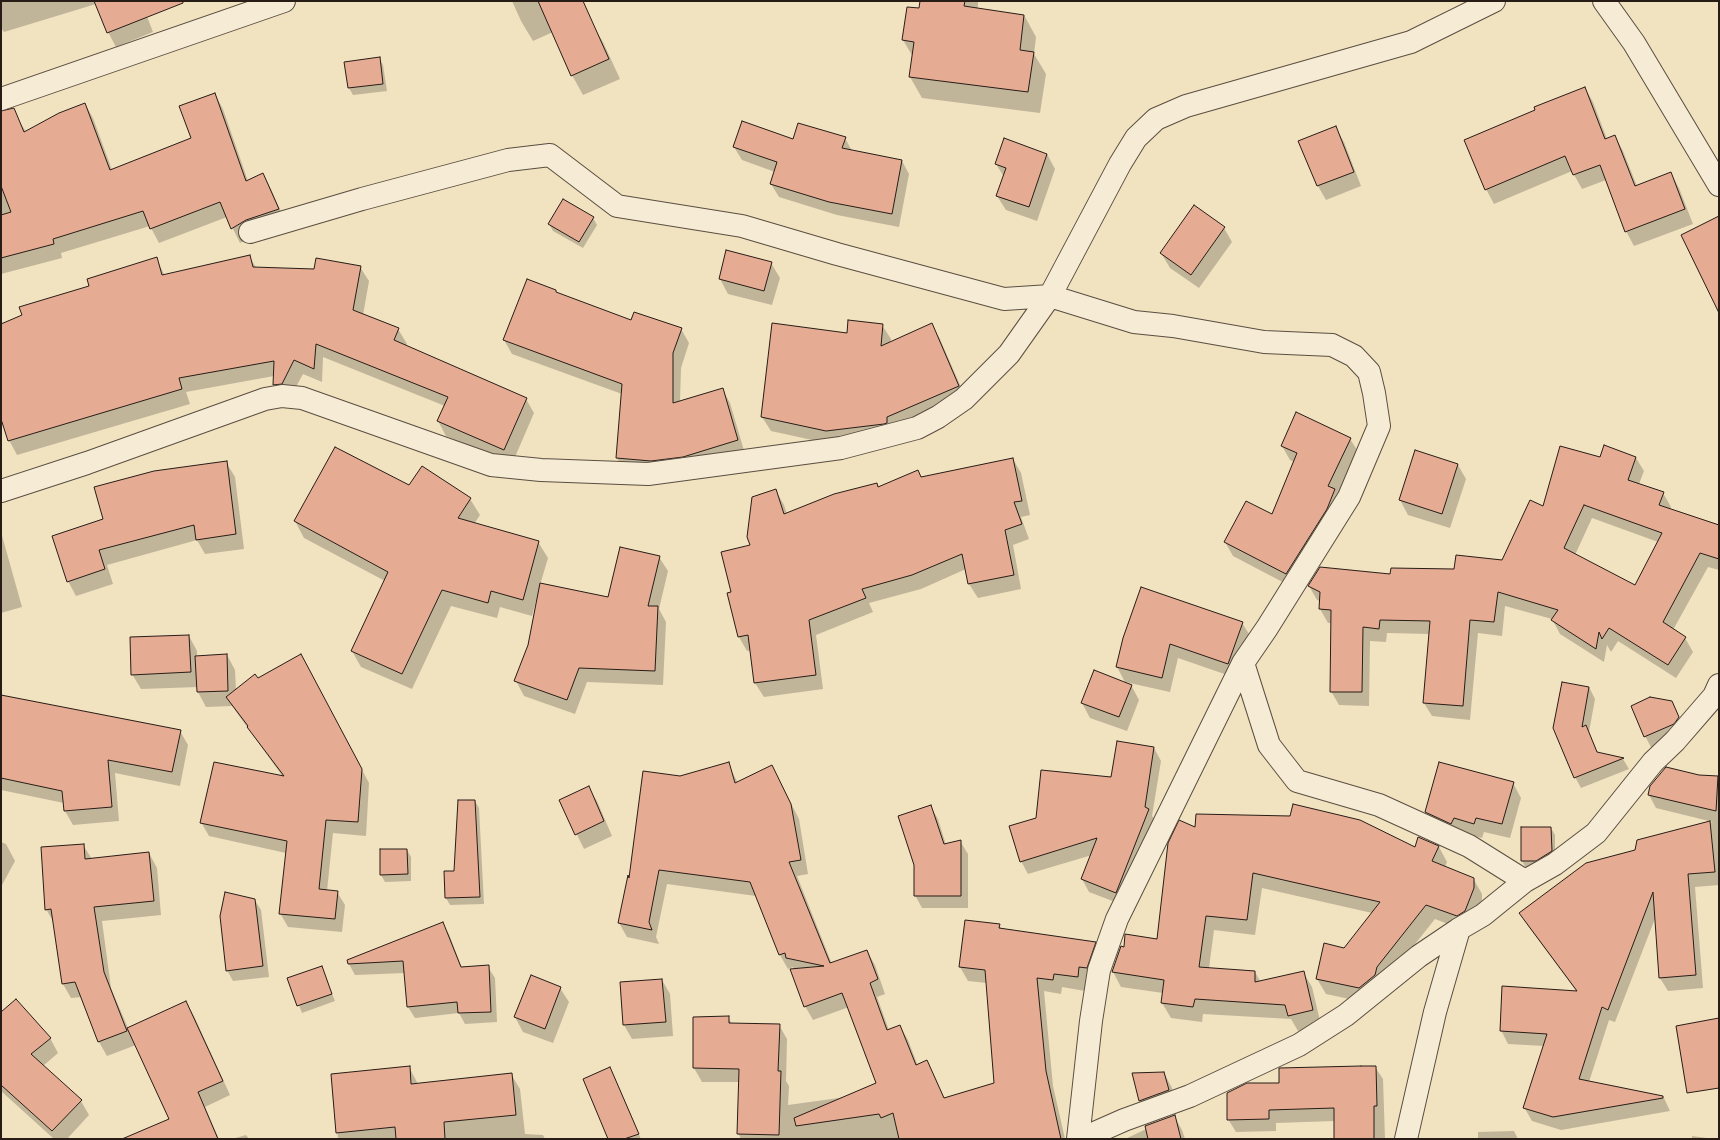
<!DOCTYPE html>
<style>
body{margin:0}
#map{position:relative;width:1720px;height:1140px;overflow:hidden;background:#f1e2c0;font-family:"IM FELL English",serif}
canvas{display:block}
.frame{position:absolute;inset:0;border:2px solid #271c16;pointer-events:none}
</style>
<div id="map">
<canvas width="1720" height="1140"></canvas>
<div class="frame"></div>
</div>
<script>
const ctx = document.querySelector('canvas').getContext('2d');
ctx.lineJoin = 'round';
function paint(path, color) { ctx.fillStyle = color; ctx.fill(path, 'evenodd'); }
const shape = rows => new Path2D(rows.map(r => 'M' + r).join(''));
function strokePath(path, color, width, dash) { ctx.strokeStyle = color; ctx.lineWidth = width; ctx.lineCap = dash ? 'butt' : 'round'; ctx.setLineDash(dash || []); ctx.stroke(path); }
paint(shape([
 [1,1,141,1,153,32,116,47,108,32,96,4,4,32,1,28],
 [512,1,578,1,603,42,620,79,583,95,572,75,553,32,533,41,521,21],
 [921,1,978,1,978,9,1024,15,1036,37,1034,54,1046,74,1040,113,922,98,910,77,913,57,903,40,920,10],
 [379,58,383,65,387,91,353,95,349,88,345,63],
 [1585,88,1593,102,1607,139,1615,136,1623,151,1637,186,1671,173,1679,188,1693,224,1634,246,1626,231,1606,180,1582,189,1572,171,1494,204,1486,189,1536,111],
 [215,94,223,109,248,181,263,174,271,189,286,223,255,234,240,243,227,217,159,243,150,226,61,253,62,258,1,274,1,123,17,117,26,132,85,104,93,118,112,170,192,139],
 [1336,128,1344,142,1361,186,1326,200,1318,186,1300,142],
 [845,138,852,151,902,161,909,174,899,227,837,215,779,197,771,184,775,172,742,160,734,147,794,140],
 [1047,154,1055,169,1037,221,1006,210,997,196,1004,177,996,164],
 [593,218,597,225,583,248,553,231,549,224],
 [1224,228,1232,242,1199,288,1170,268,1161,253],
 [249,256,257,269,314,270,360,267,369,281,363,315,398,329,407,344,406,346,526,399,534,413,512,464,446,436,438,421,445,406,323,357,322,382,303,374,290,398,282,399,274,385,274,376,186,392,190,404,17,455,9,440,1,416,1,325,156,258,165,276],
 [771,263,780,278,772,305,728,294,720,279],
 [556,291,557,294,631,322,681,329,689,343,681,368,680,402,723,390,730,403,745,454,625,472,617,458,622,394,512,354,504,340],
 [882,325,891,339,890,343,931,325,940,339,967,401,835,445,771,431,762,417,848,334],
 [1350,439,1359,453,1294,588,1233,556,1225,542,1273,516,1294,462,1290,460,1282,446],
 [1636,458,1644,471,1639,484,1663,493,1671,507,1670,510,1719,526,1719,570,1708,567,1673,630,1685,638,1693,652,1676,678,1618,641,1611,652,1607,645,1604,662,1560,634,1552,619,1505,606,1502,636,1478,633,1470,720,1432,716,1424,703,1430,634,1387,633,1386,642,1370,641,1369,706,1339,705,1331,691,1332,623,1328,623,1320,609,1320,601,1317,600,1309,586,1391,575,1455,570,1502,561,1543,507,1600,459],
 [1592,518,1658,542,1636,586,1575,555],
 [1013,459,1021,473,1030,515,1021,517,1029,539,1013,545,1021,589,978,598,969,584,966,569,921,589,869,603,873,612,816,635,823,689,764,697,755,683,751,650,747,651,739,637,728,593,732,593,776,491,784,505,787,514,877,484,879,488,918,472,922,478],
 [226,462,235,477,244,549,205,554,197,540,107,565,113,584,76,596,68,581,104,520],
 [1458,465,1466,479,1450,528,1408,515,1400,500],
 [422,467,470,499,480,515,474,524,538,542,548,558,540,585,608,598,659,557,668,571,659,609,666,622,663,685,587,682,575,714,524,696,516,681,529,645,537,601,536,601,532,616,500,607,497,618,451,606,412,689,361,667,352,651,385,581,304,538,295,521,409,487],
 [1,532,22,607,1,613],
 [1242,623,1251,637,1236,678,1178,658,1170,692,1125,682,1117,667,1124,638],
 [189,636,197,651,197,657,227,655,235,670,236,690,258,679,308,669,369,783,366,836,333,833,327,891,337,892,345,905,342,932,288,927,280,913,286,853,209,836,201,822,283,777,232,706,206,707,198,692,198,687,141,689,132,674],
 [1131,685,1139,700,1127,731,1090,718,1082,703],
 [1589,687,1595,699,1589,732,1598,753,1623,759,1629,769,1581,788,1575,777,1554,728],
 [1,696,180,731,188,745,180,786,115,773,119,821,73,825,65,811,64,803,1,790],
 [1671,702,1687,732,1653,751,1645,736],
 [1154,748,1161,761,1152,816,1156,822,1123,905,1089,892,1082,879,1092,855,1028,874,1021,861,1037,819,1112,778],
 [728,764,738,783,772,766,799,819,808,874,797,876,832,964,867,951,875,965,885,994,877,997,889,1030,900,1026,908,1040,918,1066,927,1062,945,1099,996,1084,987,983,968,981,960,967,999,925,1002,930,1095,943,1103,957,1085,991,1062,987,1061,994,1044,991,1053,1086,1065,1139,741,1139,738,1133,740,1082,702,1082,694,1068,728,1017,732,1024,779,1025,787,1039,786,1081,789,1086,788,1105,846,1097,877,1083,849,1007,813,1020,805,1006,794,970,793,967,788,969,780,955,756,896,667,884,656,937,659,944,627,937,619,923,628,878,630,880,680,777],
 [1719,773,1719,885,1695,887,1703,988,1668,991,1660,978,1656,916,1615,1022,1609,1020,1589,1082,1663,1096,1670,1111,1561,1130,1532,1121,1524,1107,1544,1046,1508,1044,1501,1030,1577,992,1528,926,1520,913,1636,851,1638,841,1713,822,1656,808,1649,795,1712,793],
 [1513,783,1521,798,1510,838,1484,832,1482,838,1434,827,1426,812],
 [588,787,597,801,612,836,584,849,560,800],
 [475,801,479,808,484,904,450,905,446,898,445,872,455,872],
 [931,807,938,819,946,845,960,841,968,854,968,908,922,908,915,895],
 [1196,828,1416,849,1419,838,1439,847,1447,862,1445,867,1473,878,1482,894,1482,904,1466,931,1435,919,1368,1003,1326,994,1317,979,1344,949,1372,913,1262,888,1255,935,1214,930,1209,968,1255,972,1260,981,1303,972,1312,987,1321,1025,1298,1031,1291,1019,1203,1014,1202,1022,1171,1018,1162,1003,1163,993,1121,987,1113,972,1124,948,1158,940],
 [1551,828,1555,835,1555,858,1540,867,1526,868,1522,861],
 [1,842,6,844,15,861,1,887],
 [83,845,92,859,149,853,157,868,161,915,102,921,111,988,128,1028,186,1002,194,1016,230,1095,205,1107,219,1139,155,1139,170,1120,136,1045,107,1056,99,1042,82,997,71,998,63,984,54,923,46,909],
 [407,850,411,857,411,881,385,882,381,875],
 [254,899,261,910,269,977,233,981,227,970],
 [442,923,449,934,462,968,488,967,495,978,497,1022,465,1024,459,1013,415,1018,408,1007,405,973,355,975,349,964,348,961],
 [321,967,335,1001,302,1013,289,979],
 [662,980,670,994,673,1036,632,1039,624,1025,621,983],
 [560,988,569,1002,553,1043,523,1032,515,1017],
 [1,1014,50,1038,58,1053,43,1066,81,1101,89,1115,67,1139,54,1139,1,1091],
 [409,1067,418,1084,511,1074,520,1089,525,1134,543,1135,545,1139,338,1139,332,1075],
 [1375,1067,1383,1079,1385,1139,1335,1139,1335,1121,1276,1123,1276,1131,1236,1132,1228,1119,1280,1084],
 [610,1069,614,1076,641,1139,609,1139],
 [1164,1073,1172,1088,1176,1105,1148,1115,1140,1101,1133,1074],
 [1174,1116,1182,1130,1185,1139,1125,1139],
 [1514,1131,1518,1139,1478,1139,1478,1132],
 [246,1135,249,1139,232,1139],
 [1692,1136,1714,1139,1692,1139]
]), '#0003');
const building = shape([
 [94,1,183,1,183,3,107,33,94,1],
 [538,1,583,1,609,59,571,76,538,1],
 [920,1,965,1,964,6,1024,15,1020,50,1034,52,1028,92,909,77,914,42,902,40,907,7,919,8,920,1],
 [380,57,383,84,348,88,344,62,380,57],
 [1585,87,1605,139,1615,135,1635,186,1671,172,1685,209,1625,232,1600,165,1573,175,1565,156,1485,190,1464,140,1535,110,1534,107,1585,87],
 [215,93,246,181,263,173,279,209,246,220,231,229,220,202,150,229,143,211,53,239,54,244,1,258,1,215,11,212,1,186,1,111,14,108,24,132,59,113,85,103,110,170,191,138,179,106,215,93],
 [742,121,793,139,798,123,846,137,842,148,902,160,892,214,829,202,770,184,777,162,733,147,742,121],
 [1336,126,1354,172,1317,186,1298,141,1336,126],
 [1004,138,1047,154,1029,207,996,196,1006,168,995,164,1004,138],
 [563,199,594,217,579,242,548,224,563,199],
 [1194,205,1225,227,1191,275,1160,253,1194,205],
 [1719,216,1719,313,1681,235,1719,216],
 [726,250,772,262,764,291,719,279,726,250],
 [250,255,253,267,314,269,316,258,361,266,353,310,399,328,394,340,527,398,504,450,437,421,448,397,316,344,314,369,294,360,282,384,273,385,274,361,179,378,182,389,8,441,1,419,1,324,22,315,19,307,89,286,87,279,157,257,162,275,250,255],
 [527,279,556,290,556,292,631,320,634,312,682,328,673,353,673,403,723,388,738,440,683,457,651,461,616,458,622,384,503,340,527,279],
 [848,320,883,324,881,346,932,323,959,386,887,417,887,423,884,424,826,431,761,417,772,323,847,333,848,320],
 [1296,412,1351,438,1328,486,1335,489,1327,509,1286,574,1224,542,1246,501,1272,514,1297,453,1281,446,1296,412],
 [1604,445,1636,457,1628,480,1664,492,1659,505,1719,525,1719,559,1700,553,1663,622,1686,637,1668,665,1609,628,1602,639,1599,632,1596,649,1551,620,1558,610,1498,592,1494,622,1470,620,1463,706,1423,703,1430,621,1380,620,1379,629,1363,627,1362,692,1330,692,1331,610,1319,609,1320,592,1308,586,1320,567,1390,574,1391,568,1454,569,1456,555,1502,560,1530,500,1543,506,1560,446,1600,457,1604,445],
 [1584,505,1662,533,1635,585,1564,548,1584,505],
 [335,447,409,485,422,466,471,498,458,518,539,541,523,600,491,591,488,603,442,590,402,674,351,651,388,572,294,521,335,447],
 [1415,450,1458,464,1442,514,1399,500,1415,450],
 [1013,458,1022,501,1014,502,1022,524,1005,530,1014,575,968,584,962,554,912,575,862,589,866,598,809,620,816,675,754,683,748,635,738,637,727,593,731,592,721,552,750,545,747,537,752,497,776,489,784,514,834,494,877,483,878,487,918,470,921,477,1013,458],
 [227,461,236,534,196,540,194,525,99,550,105,569,67,582,52,536,103,519,94,487,154,471,227,461],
 [620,547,660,556,648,606,658,606,655,671,579,668,567,700,514,681,528,645,540,583,608,597,620,547],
 [1141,587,1243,622,1228,664,1170,644,1162,678,1116,667,1123,638,1141,587],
 [189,635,191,672,131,675,130,637,189,635],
 [227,654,228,691,197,692,195,656,227,654],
 [301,654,362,769,358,822,326,820,319,889,338,891,335,919,279,914,287,841,200,823,214,762,284,776,247,727,248,726,226,697,255,674,258,678,301,654],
 [1094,670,1132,685,1119,717,1081,703,1094,670],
 [1562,682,1589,687,1582,727,1586,725,1597,752,1624,758,1574,778,1553,728,1562,682],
 [1,695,181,730,172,772,108,760,112,807,64,811,62,791,1,778,1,695],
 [1650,697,1672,701,1679,717,1674,724,1644,737,1631,706,1650,697],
 [1117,741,1154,747,1145,807,1149,809,1116,893,1081,879,1097,838,1020,862,1009,826,1036,818,1041,770,1111,777,1117,741],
 [729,762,735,783,772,765,791,804,801,860,789,862,830,963,867,950,878,979,870,983,887,1030,900,1025,916,1065,927,1060,944,1098,994,1083,985,970,959,967,965,920,1000,924,999,928,1096,942,1087,968,1079,967,1078,977,1054,974,1053,980,1037,978,1046,1071,1061,1139,899,1139,893,1113,881,1118,879,1114,796,1126,794,1118,876,1083,842,993,804,1007,790,969,824,966,786,958,785,953,779,955,750,882,659,870,649,922,652,930,618,923,628,875,629,878,643,771,680,776,729,762],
 [1439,762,1514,782,1502,824,1476,818,1474,824,1454,818,1451,824,1425,812,1439,762],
 [1666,767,1699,775,1718,776,1716,811,1648,795,1650,786,1666,767],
 [589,786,604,821,575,835,559,800,589,786],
 [458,800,475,800,480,897,445,898,444,871,454,871,458,800],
 [1293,804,1360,820,1415,847,1418,837,1439,846,1432,861,1474,878,1474,888,1465,911,1457,916,1426,905,1377,967,1375,975,1359,988,1316,979,1324,943,1344,948,1380,902,1253,873,1247,920,1206,916,1199,967,1255,971,1255,982,1304,971,1313,1010,1288,1016,1285,1005,1195,999,1193,1007,1161,1003,1164,980,1112,972,1121,946,1124,947,1125,934,1157,939,1168,843,1179,820,1195,827,1196,814,1290,816,1293,804],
 [931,805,944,844,961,840,961,896,914,896,914,865,898,816,931,805],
 [1710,821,1715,872,1688,874,1696,975,1659,978,1653,892,1608,1010,1602,1007,1579,1079,1663,1096,1663,1098,1553,1117,1523,1108,1547,1034,1500,1031,1502,986,1577,991,1519,913,1586,863,1635,850,1637,840,1710,821],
 [1521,827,1551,827,1552,851,1536,861,1521,861,1521,827],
 [84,844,85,859,149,852,154,901,94,907,104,972,127,1031,98,1042,75,982,62,984,51,909,45,910,41,847,84,844],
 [380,849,407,849,408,874,380,875,380,849],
 [225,892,255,899,263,966,226,971,220,916,225,892],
 [443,922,461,967,489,965,491,1012,458,1013,457,1002,407,1007,403,961,348,964,347,960,443,922],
 [322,966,332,994,297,1006,287,978,322,966],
 [531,975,561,987,545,1029,514,1017,531,975],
 [662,979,666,1022,623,1025,620,982,662,979],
 [16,999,51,1038,31,1054,82,1100,52,1131,1,1085,1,1012,16,999],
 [186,1001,223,1081,198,1092,218,1139,122,1139,169,1119,127,1028,186,1001],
 [729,1016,729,1023,780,1024,778,1071,781,1071,779,1135,737,1134,739,1069,693,1068,693,1017,729,1016],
 [1719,1018,1719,1088,1687,1093,1676,1026,1719,1018],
 [410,1066,411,1084,512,1073,516,1115,444,1122,445,1139,396,1139,395,1127,336,1133,331,1074,410,1066],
 [1361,1066,1376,1066,1377,1106,1374,1106,1374,1139,1334,1139,1334,1108,1269,1110,1269,1119,1227,1120,1227,1093,1247,1083,1279,1083,1279,1068,1361,1066],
 [610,1067,639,1134,624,1139,608,1139,583,1079,610,1067],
 [1164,1072,1169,1090,1139,1101,1132,1073,1164,1072],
 [1175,1115,1181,1139,1148,1139,1145,1126,1175,1115]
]);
paint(building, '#e5ac93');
strokePath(building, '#271c16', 1);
const minor = shape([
 [1604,1,1634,43,1719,185],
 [1,99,284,1],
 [250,232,362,199,508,160,550,155,617,206,742,226,837,254,1004,299,1050,296,1134,322,1173,326,1264,342,1332,345,1354,356,1369,372,1374,393,1379,426,1349,497,1267,628,1243,663,1117,919,1099,970,1091,1021,1078,1139],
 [1,491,87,463,265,399,282,396,302,398,491,465,541,470,648,474,841,448,917,428,938,417,964,399,1009,354,1050,296,1120,164,1136,138,1156,119,1186,106,1411,42,1494,1],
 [1243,663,1269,745,1297,781,1379,805,1469,846,1525,881],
 [1081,1139,1124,1120,1190,1096,1299,1045,1346,1015,1419,956,1459,929,1483,915,1525,881,1555,864,1596,833,1653,762,1675,741,1714,696,1719,685],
 [1406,1139,1435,1012,1459,929]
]);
strokePath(minor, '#5a4e40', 24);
strokePath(minor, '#f6ecd6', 22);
</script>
